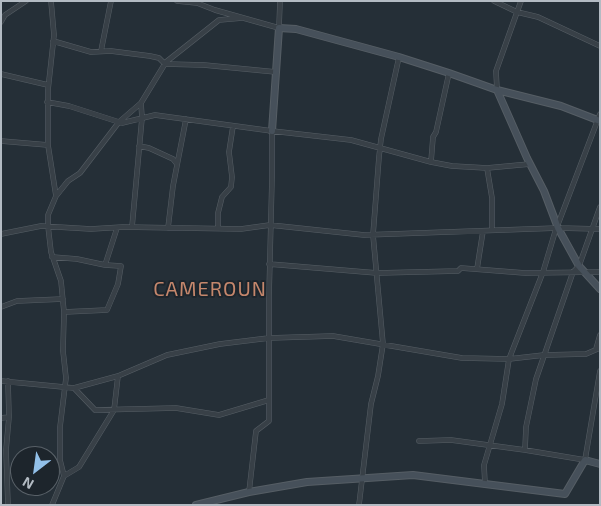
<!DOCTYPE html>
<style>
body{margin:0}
#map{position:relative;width:601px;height:506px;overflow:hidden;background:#252f37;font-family:"Exo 2",sans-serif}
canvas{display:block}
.frame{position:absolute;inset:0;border:2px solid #b3bbc3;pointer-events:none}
.north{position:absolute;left:10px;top:446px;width:50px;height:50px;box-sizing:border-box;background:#1d252c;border:1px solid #596168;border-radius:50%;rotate:210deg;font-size:14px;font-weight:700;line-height:20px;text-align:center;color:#b3bbc3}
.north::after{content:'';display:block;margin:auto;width:18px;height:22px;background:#92c0e9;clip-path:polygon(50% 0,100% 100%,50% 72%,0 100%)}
</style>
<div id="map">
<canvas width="601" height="506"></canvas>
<div class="frame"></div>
<div class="north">N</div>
</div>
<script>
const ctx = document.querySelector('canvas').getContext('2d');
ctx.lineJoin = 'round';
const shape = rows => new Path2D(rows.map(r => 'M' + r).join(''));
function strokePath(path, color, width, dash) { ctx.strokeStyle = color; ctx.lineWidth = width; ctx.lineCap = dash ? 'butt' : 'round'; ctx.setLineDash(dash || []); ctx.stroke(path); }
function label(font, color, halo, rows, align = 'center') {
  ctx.font = font + ' "Exo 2",sans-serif'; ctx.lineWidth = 4; ctx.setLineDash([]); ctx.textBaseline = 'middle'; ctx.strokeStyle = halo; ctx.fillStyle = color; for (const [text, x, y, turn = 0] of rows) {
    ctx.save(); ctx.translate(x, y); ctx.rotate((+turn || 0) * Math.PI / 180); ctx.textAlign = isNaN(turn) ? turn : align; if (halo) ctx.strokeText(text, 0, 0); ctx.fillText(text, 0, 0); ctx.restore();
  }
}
const street = shape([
 [51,1,54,35,48,90,48,145,56,196,48,215,48,226,51,252,61,281,64,312,63,351,66,378,60,427,60,460,64,476],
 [177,1,197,3,215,10,279,28,280,1],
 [494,1,517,12,538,17,600,46],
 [1,22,5,15,26,1],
 [53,41,91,52,111,51,150,56,159,58,165,64,204,65,276,72],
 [101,51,111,1],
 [1,74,48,85],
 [497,90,496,71,521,1],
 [47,102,69,106,122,123,155,115,272,131,351,140,431,162,433,137,436,132,449,73],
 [1,141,48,145],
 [139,146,149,148,173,159,177,164],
 [431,162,452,166,487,168,530,164],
 [487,168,492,198,492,230],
 [56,196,68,181,80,173,119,122,141,103,166,62,219,20,242,18],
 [132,227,142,118,141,103],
 [168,228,173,186,186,119],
 [218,228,218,213,222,197,231,187,232,177,229,152,233,126],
 [1,234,41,226,91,229,123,227,241,229,270,225,364,235,558,228,600,229],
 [52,257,77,259,105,265,121,266,118,284,107,310,64,312],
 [269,264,377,273,458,271,461,268,525,273,600,272],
 [105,265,117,228],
 [477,269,483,231],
 [1,307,17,301,63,299],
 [596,349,600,335],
 [1,381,74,388,118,376,167,355,220,344,269,338,333,336,462,358,509,359,544,355,586,354,600,348],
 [8,381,9,417,6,450,8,505],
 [74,388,95,410,176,408,219,415,269,400],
 [1,418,9,417],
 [419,441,451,440,525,450,585,460,600,371],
 [525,450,526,427,536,379,573,272,579,266,600,207],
 [485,484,484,465,502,404,509,359,543,272,555,232,600,114],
 [249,492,256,431,269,421,269,297,272,177,272,131],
 [52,505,64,476,79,467,114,410,118,376],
 [359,505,371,404,378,376,383,344,373,235,379,157,381,139,399,57]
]);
const secondary = shape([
 [497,90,527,158,544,191,558,228,579,266,600,289],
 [272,131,279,28,296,29,399,57,449,73,497,90,561,106,600,121],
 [196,505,249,492,307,482,413,475,565,494,585,460,600,464]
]);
strokePath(street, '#565e65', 5.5);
strokePath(secondary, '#565e65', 8);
strokePath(street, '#384047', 4.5);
strokePath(secondary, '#46505a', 6);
ctx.letterSpacing = '1px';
label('20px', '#c5876c', '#1d252c', [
 ["CAMEROUN",210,289]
]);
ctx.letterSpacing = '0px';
</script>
